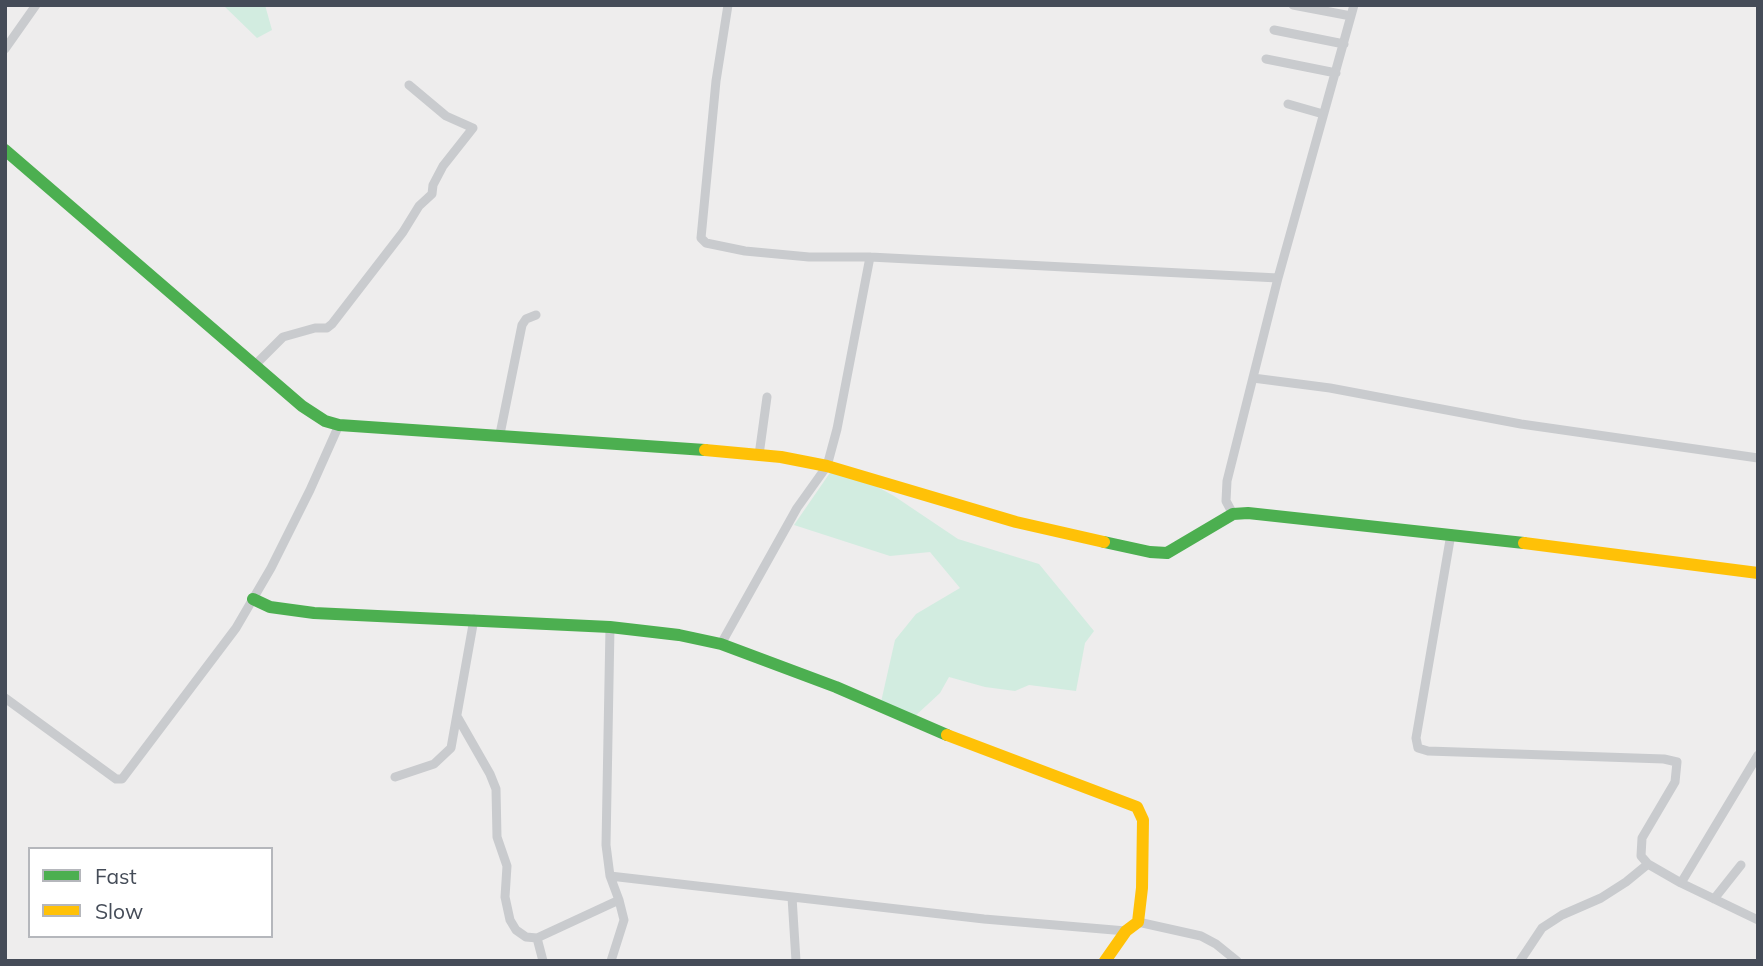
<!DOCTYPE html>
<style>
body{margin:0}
#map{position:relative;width:1763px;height:966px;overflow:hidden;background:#eeeded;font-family:Mulish,sans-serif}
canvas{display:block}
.frame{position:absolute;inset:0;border:7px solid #454c58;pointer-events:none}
.legend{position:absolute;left:28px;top:847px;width:245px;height:91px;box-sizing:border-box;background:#fff;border:2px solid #b5b7bc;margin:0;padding:9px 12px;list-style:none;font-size:21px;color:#454c58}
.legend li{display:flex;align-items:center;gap:14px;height:35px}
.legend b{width:35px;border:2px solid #b5b7bc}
</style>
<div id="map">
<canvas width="1763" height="966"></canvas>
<div class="frame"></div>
<ul class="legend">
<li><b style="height:9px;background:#4caf50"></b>Fast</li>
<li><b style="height:9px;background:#ffc107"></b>Slow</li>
</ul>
</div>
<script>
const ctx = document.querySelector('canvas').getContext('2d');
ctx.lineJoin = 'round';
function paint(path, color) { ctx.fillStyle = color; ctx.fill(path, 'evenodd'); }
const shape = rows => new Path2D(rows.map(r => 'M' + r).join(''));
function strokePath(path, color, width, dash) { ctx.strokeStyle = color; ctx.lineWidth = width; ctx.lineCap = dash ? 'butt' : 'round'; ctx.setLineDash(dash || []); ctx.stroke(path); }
paint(shape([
 [223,5,265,5,272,30,257,38],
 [836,464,894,496,958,539,1039,564,1094,631,1085,643,1076,691,1029,685,1015,691,985,687,949,677,940,693,913,718,881,702,895,640,916,614,960,588,930,552,890,556,794,525]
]), '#d2ece0');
strokePath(shape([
 [1293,5,1351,16],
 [1274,30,1344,44],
 [5,49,36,5],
 [1266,59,1336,73],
 [1288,104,1323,114],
 [870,257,1278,278],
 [254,366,283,337,315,328,327,328,332,324,403,232,419,206,432,194,433,185,443,166,473,128,446,116,409,85],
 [1253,378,1330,388,1521,424,1758,458],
 [500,434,522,325,526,319,536,315],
 [759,455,767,397],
 [1233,514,1226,501,1227,481,1278,278,1354,5],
 [1451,534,1416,738,1418,748,1428,751,1664,759,1677,762,1675,782,1642,838,1641,856,1648,864,1681,883,1758,920],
 [610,627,606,845,610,876,619,900,624,920,611,961],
 [721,644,797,508,827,466,837,429,870,257,809,257,745,251,706,243,701,238,716,81,728,5],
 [5,698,116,779,122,779,236,628,271,568,310,490,339,425],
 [458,718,490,774,496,789,497,837,507,866,505,897,510,920,516,930,526,937,537,938,619,900],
 [395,777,434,764,451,748,474,619],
 [610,876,984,919,1126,931],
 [1681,883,1758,755],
 [792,897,796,961],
 [1714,899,1741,865],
 [1138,922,1201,936,1216,944,1237,961],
 [537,938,543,961],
 [1520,961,1542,928,1562,915,1601,898,1626,882,1648,864]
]), '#c9cbce', 9);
strokePath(shape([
 [5,150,302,406,325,421,339,425,705,450],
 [1104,542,1150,552,1167,553,1233,514,1248,513,1524,543],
 [253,599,270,607,314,613,610,627,679,635,721,644,836,687,947,735]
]), '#4caf50', 12);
strokePath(shape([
 [705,450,781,457,827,466,1016,522,1104,542],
 [1524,543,1758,573],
 [947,735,1137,807,1143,820,1142,888,1138,922,1126,931,1105,961]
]), '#ffc107', 12);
</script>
